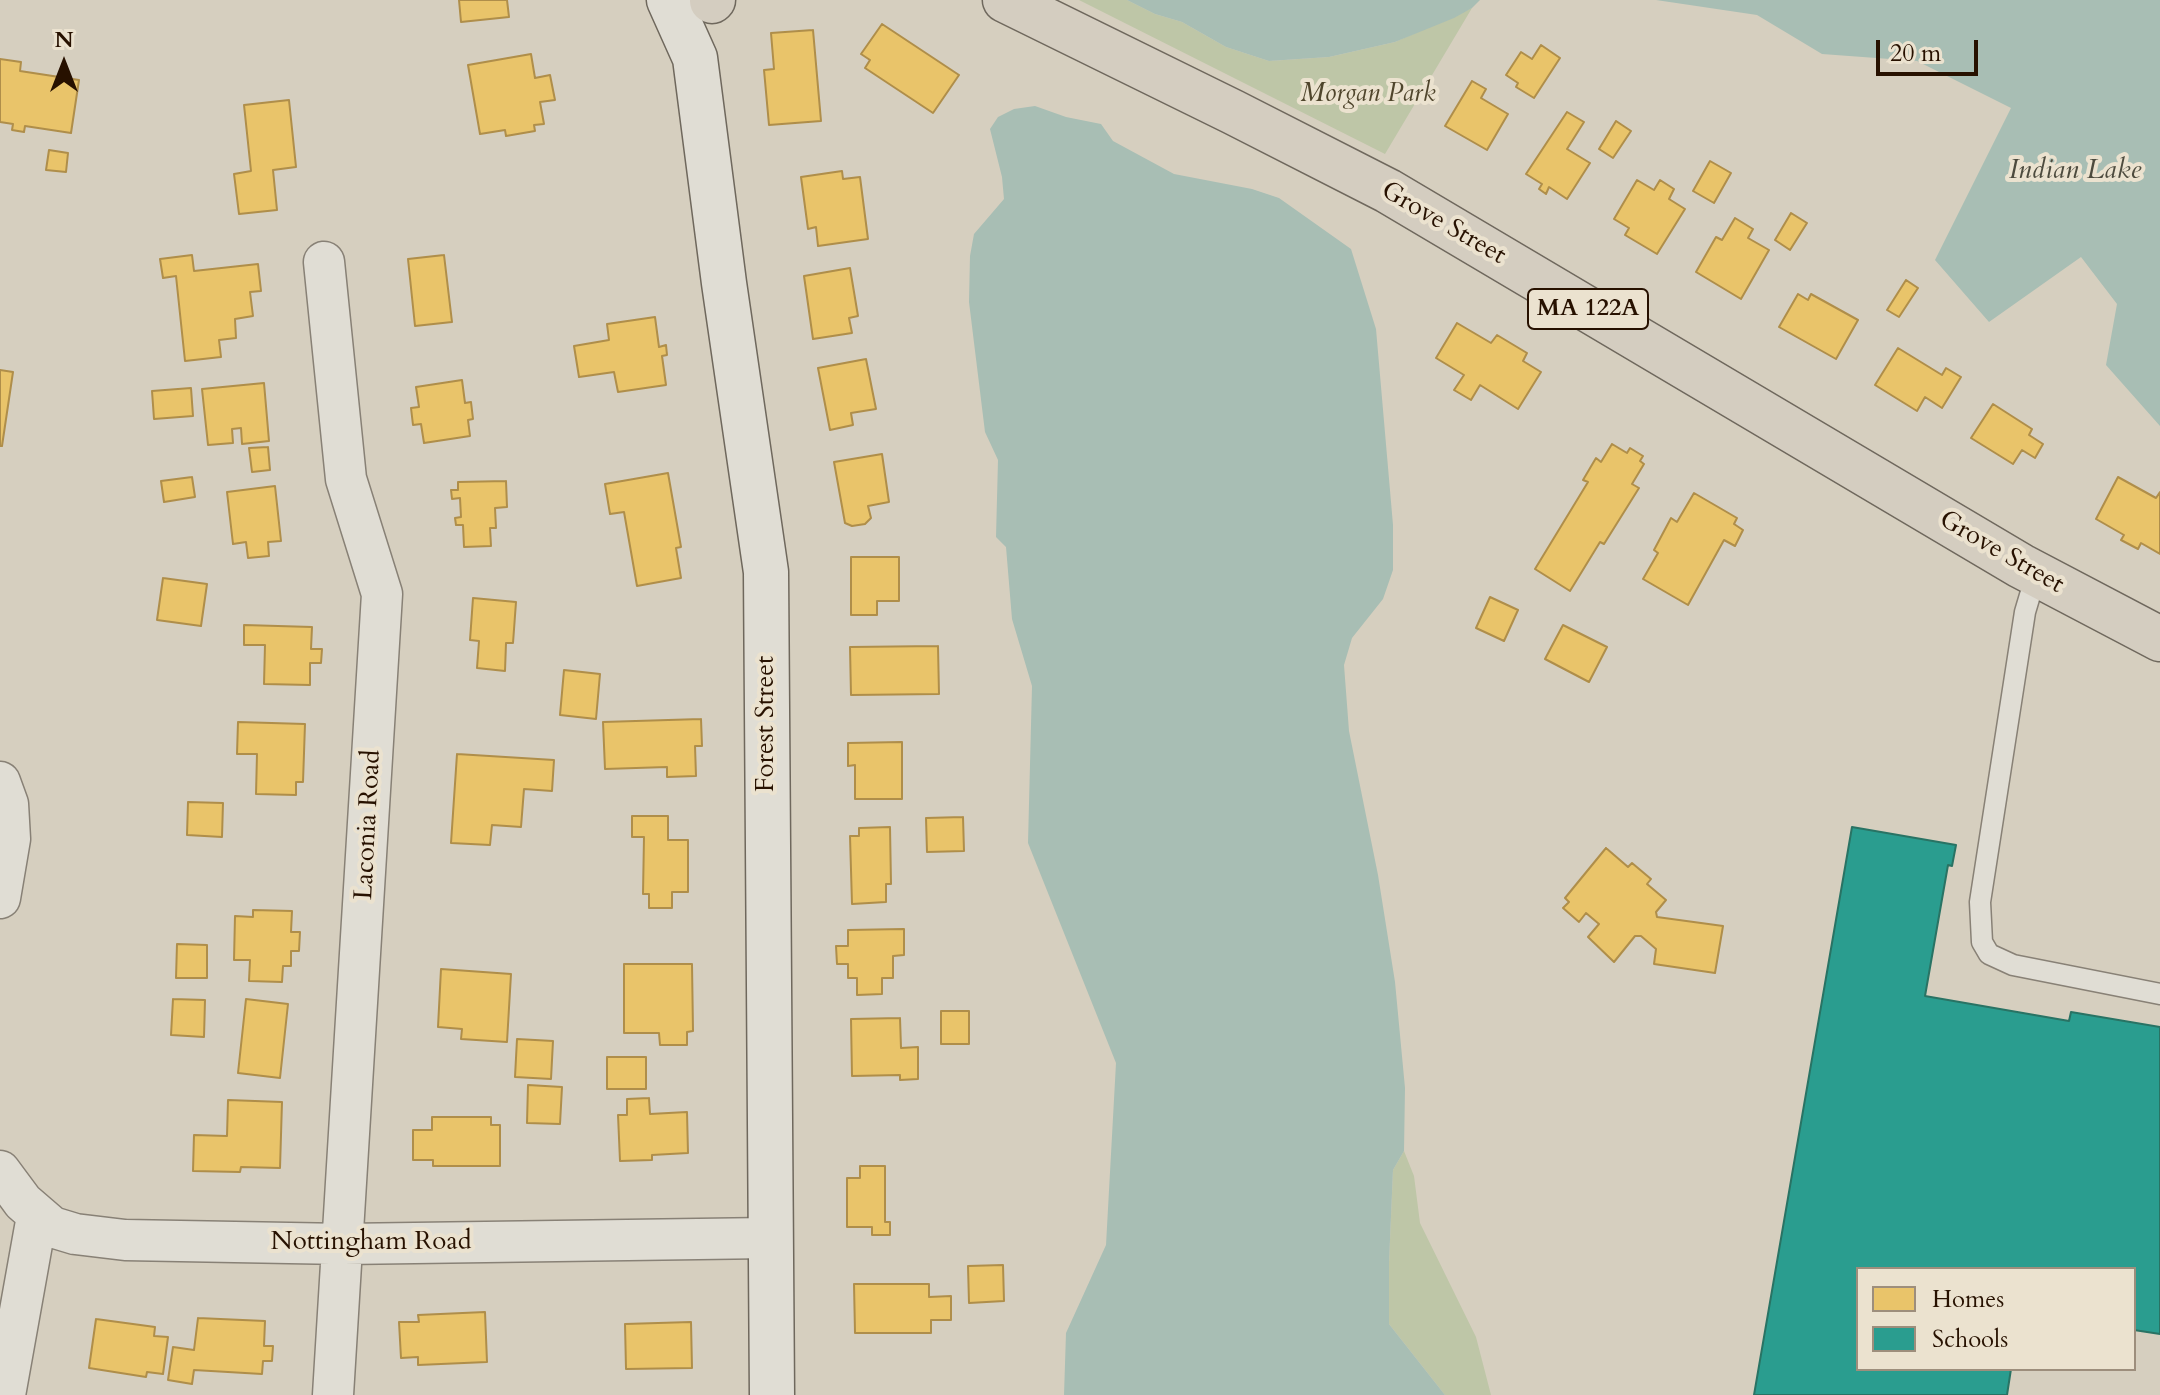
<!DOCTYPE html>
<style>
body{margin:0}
#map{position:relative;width:2160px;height:1395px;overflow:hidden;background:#d6cfbf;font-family:Cardo,serif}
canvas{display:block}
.legend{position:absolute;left:1856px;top:1267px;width:280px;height:104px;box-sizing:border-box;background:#ebe2cf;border:2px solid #9d8e7c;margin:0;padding:10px 14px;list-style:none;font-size:24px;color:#271100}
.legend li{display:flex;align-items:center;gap:16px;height:40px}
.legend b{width:40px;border:2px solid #9d8e7c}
.north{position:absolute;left:24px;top:24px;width:80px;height:80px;-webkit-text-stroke:6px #ebe2cf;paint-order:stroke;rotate:0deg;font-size:22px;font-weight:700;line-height:32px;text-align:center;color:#271100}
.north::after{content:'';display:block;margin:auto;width:28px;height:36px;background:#271100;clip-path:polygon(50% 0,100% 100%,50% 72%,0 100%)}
.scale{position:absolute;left:1876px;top:40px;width:102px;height:36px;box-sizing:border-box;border:4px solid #271100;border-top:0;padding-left:10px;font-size:24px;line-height:28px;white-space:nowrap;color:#271100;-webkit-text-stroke:6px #ebe2cf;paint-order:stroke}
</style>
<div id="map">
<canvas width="2160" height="1395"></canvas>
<ul class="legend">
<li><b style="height:22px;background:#e9c46a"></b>Homes</li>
<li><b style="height:22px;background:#2a9d8f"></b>Schools</li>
</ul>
<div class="north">N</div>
<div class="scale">20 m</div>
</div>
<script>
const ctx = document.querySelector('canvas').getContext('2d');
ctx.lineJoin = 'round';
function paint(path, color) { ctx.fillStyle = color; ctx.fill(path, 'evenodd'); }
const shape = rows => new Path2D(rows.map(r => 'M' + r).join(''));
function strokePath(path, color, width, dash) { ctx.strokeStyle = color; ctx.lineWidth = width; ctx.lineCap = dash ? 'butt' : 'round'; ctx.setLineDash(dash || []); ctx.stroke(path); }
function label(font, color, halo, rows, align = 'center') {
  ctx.font = font + ' Cardo,serif'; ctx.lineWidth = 8; ctx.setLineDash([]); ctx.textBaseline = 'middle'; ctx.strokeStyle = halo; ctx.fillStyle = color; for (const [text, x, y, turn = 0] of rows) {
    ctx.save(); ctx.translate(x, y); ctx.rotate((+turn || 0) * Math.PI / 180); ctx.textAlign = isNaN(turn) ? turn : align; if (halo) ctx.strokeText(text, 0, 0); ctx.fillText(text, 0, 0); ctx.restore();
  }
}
paint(shape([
 [1079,0,1127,0,1155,14,1182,22,1226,47,1269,61,1329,57,1395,42,1472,8,1385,154],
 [1404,1151,1414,1176,1420,1223,1476,1337,1491,1395,1445,1395,1389,1324,1389,1263,1393,1170]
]), '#bec6a7');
paint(shape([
 [1127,0,1480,0,1472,8,1454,18,1395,42,1329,57,1269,61,1226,47,1182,22,1155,14],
 [1656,0,2160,0,2160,426,2106,365,2117,304,2081,257,1989,322,1935,260,2011,108,1917,61,1822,54,1757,15],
 [1035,106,1066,117,1101,124,1113,141,1174,174,1252,189,1279,198,1351,249,1376,329,1393,525,1393,570,1383,599,1352,638,1344,665,1349,731,1378,875,1395,982,1405,1088,1404,1151,1393,1170,1389,1263,1389,1324,1445,1395,1064,1395,1066,1333,1106,1245,1116,1063,1028,843,1032,686,1012,619,1006,547,996,537,998,460,985,432,969,302,970,256,974,234,1004,199,1002,177,990,129,998,117,1014,109]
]), '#a8beb4');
const homes = shape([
 [459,0,507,0,509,17,461,22,459,0],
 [882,24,959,75,933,113,865,68,870,60,861,54,882,24],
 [813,30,821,121,769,125,764,70,774,69,771,33,813,30],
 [1541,45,1560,58,1534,98,1516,87,1518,83,1506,75,1521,52,1532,59,1541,45],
 [531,54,535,78,550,75,555,100,540,102,544,124,534,125,535,131,506,136,505,130,480,134,468,65,531,54],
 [0,59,21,62,20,71,79,80,71,133,25,126,24,132,12,130,13,124,0,122,0,59],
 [1472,81,1486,89,1481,98,1508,114,1487,150,1445,126,1472,81],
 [289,100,296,167,273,170,277,210,239,214,234,174,251,171,244,105,289,100],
 [1567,112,1584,122,1567,149,1590,163,1567,199,1549,187,1546,194,1539,189,1542,184,1526,174,1567,112],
 [1616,121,1631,131,1613,158,1599,149,1616,121],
 [49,150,68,153,66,172,46,170,49,150],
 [1710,161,1731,173,1714,203,1693,191,1710,161],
 [842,171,843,179,860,177,868,239,818,246,816,227,808,229,801,177,842,171],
 [1637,180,1654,190,1660,180,1674,189,1669,199,1685,209,1657,254,1625,235,1629,228,1614,219,1637,180],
 [1791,213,1807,223,1790,250,1775,240,1791,213],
 [1735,218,1753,229,1748,238,1769,250,1741,299,1696,272,1716,237,1722,240,1735,218],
 [192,255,194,271,258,264,261,291,250,292,253,316,235,319,236,338,219,340,221,357,185,361,176,276,163,278,160,259,192,255],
 [444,255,452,322,415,326,408,259,444,255],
 [850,268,858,316,849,318,852,333,813,339,804,276,850,268],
 [1906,280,1918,288,1899,317,1887,310,1906,280],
 [1798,294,1808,300,1811,294,1858,320,1836,359,1779,327,1798,294],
 [655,317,659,347,666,345,667,355,662,356,666,385,618,392,614,372,579,377,574,346,609,340,607,324,655,317],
 [1457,323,1491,343,1497,335,1527,353,1523,361,1541,372,1518,409,1480,385,1471,400,1454,390,1464,375,1436,358,1457,323],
 [1898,348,1942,375,1946,368,1961,377,1942,408,1925,397,1917,411,1875,385,1898,348],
 [866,359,876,409,851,413,853,425,830,430,818,368,866,359],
 [0,370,13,372,2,446,0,446,0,370],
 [462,380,465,403,471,402,473,419,468,420,470,436,424,443,421,424,413,425,411,408,419,407,416,387,462,380],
 [264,383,269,441,242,444,241,428,232,429,233,443,208,445,202,389,264,383],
 [191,388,193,416,154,419,152,391,191,388],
 [1993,404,2032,429,2029,435,2043,444,2035,458,2022,450,2013,464,1971,438,1993,404],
 [1612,444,1627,453,1630,448,1643,456,1640,461,1644,464,1632,484,1639,488,1604,544,1600,542,1570,591,1535,569,1588,482,1583,480,1596,458,1601,462,1612,444],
 [268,447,270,470,252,472,249,448,268,447],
 [882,454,889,502,868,506,871,518,865,524,852,526,845,523,834,462,882,454],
 [668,473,681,547,676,548,681,578,637,586,624,512,610,514,605,484,668,473],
 [192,477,195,497,164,502,161,481,192,477],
 [2118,477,2156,498,2160,492,2160,554,2141,543,2138,549,2121,540,2124,535,2096,519,2118,477],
 [506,481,507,507,495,508,496,528,490,528,491,546,464,547,463,525,456,525,455,518,461,517,460,498,452,499,451,490,458,490,458,482,506,481],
 [275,486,281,541,268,542,269,556,248,558,246,542,233,544,227,492,275,486],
 [1694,493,1737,518,1734,524,1743,530,1735,546,1724,540,1688,605,1643,579,1658,553,1654,550,1671,518,1677,522,1694,493],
 [851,557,899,557,899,601,877,601,877,615,851,615,851,557],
 [163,578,207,584,201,626,157,620,163,578],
 [1490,597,1518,610,1504,641,1476,628,1490,597],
 [473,598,516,602,513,643,506,643,505,671,477,668,479,641,470,640,473,598],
 [244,625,312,627,311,649,322,649,321,663,310,663,310,685,264,684,265,645,244,645,244,625],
 [1563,625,1607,647,1589,682,1545,659,1563,625],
 [938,646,939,694,851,695,850,647,938,646],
 [564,670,600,674,596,719,560,715,564,670],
 [701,719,702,746,695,746,696,776,667,777,667,767,605,769,603,722,701,719],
 [238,722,305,724,303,782,296,782,296,795,256,794,257,754,237,754,238,722],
 [902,742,902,799,855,799,855,765,848,766,848,743,902,742],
 [457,754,554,760,552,791,524,789,521,827,492,825,490,845,451,843,457,754],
 [188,802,223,803,222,837,187,835,188,802],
 [632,816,668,816,668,840,688,840,688,892,672,892,672,908,649,908,649,894,643,894,644,837,632,837,632,816],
 [963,817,964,851,927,852,926,818,963,817],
 [890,827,891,884,886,884,886,902,852,904,850,836,859,836,859,828,890,827],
 [1606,848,1628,867,1632,863,1651,879,1647,884,1666,900,1656,912,1657,917,1723,926,1715,973,1654,964,1656,949,1641,936,1635,936,1614,962,1588,937,1599,924,1586,913,1579,922,1563,908,1569,902,1565,898,1606,848],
 [253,910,292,911,291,932,300,932,299,951,291,951,291,966,283,966,282,982,249,981,250,960,234,960,235,916,253,917,253,910],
 [904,929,904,955,893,956,893,978,882,978,882,994,857,995,857,978,848,978,848,964,837,964,836,946,848,946,848,930,904,929],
 [177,944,207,945,207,978,176,978,177,944],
 [624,964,692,964,693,1031,687,1032,687,1045,660,1045,659,1033,624,1033,624,964],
 [441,969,511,974,507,1042,461,1039,462,1029,438,1027,441,969],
 [173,999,205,1000,204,1037,171,1035,173,999],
 [246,999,288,1004,280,1078,238,1073,246,999],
 [941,1011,969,1011,969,1044,941,1044,941,1011],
 [900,1018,901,1048,918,1047,918,1079,900,1080,900,1075,852,1076,851,1019,900,1018],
 [517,1039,553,1041,551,1079,515,1077,517,1039],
 [607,1057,646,1057,646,1089,607,1089,607,1057],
 [528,1085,562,1087,560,1124,527,1123,528,1085],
 [649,1098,650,1114,687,1112,688,1153,652,1155,652,1160,620,1161,618,1115,627,1115,627,1099,649,1098],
 [228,1100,282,1102,280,1168,241,1167,240,1172,193,1171,194,1135,227,1136,228,1100],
 [432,1117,491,1117,491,1125,500,1125,500,1166,433,1166,433,1160,413,1160,413,1130,432,1130,432,1117],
 [860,1166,885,1166,885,1222,890,1222,890,1235,872,1235,872,1227,847,1227,847,1178,860,1178,860,1166],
 [1003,1265,1004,1301,969,1303,968,1266,1003,1265],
 [854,1284,929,1284,929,1297,951,1296,951,1320,931,1320,931,1333,855,1333,854,1284],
 [485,1312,487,1362,418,1365,418,1357,401,1358,399,1322,419,1322,418,1315,485,1312],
 [198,1318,265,1321,264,1346,273,1346,272,1361,263,1361,262,1374,194,1370,192,1384,168,1380,173,1347,194,1350,198,1318],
 [96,1319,155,1327,154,1336,168,1337,163,1374,147,1372,146,1377,89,1368,96,1319],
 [691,1322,692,1368,626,1369,625,1324,691,1322]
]);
paint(homes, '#e9c46a');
strokePath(homes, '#af8e4a', 2);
const schools = shape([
 [1852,827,1956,845,1952,866,1948,865,1925,996,2069,1021,2071,1012,2160,1027,2160,1334,2134,1330,2134,1269,1858,1269,1858,1369,2011,1369,2007,1395,1754,1395,1852,827]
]);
paint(schools, '#2a9d8f');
strokePath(schools, '#297364', 2);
const service = shape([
 [2036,575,2025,612,1980,902,1982,942,1989,954,2013,965,2160,994]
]);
const minor = shape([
 [324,262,346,479,382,594,333,1395],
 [0,782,8,804,10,839,0,898],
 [0,1171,23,1202,52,1227,75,1234,125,1240,344,1244,769,1238],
 [5,1395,37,1216]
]);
const secondary = shape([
 [669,0,695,58,724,283,766,572,772,1395]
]);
const primary = shape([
 [1005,0,1233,112,1388,191,2021,566,2160,639],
 [712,1,713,0]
]);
strokePath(service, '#888176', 23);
strokePath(minor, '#888176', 43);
strokePath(secondary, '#6f685d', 47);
strokePath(primary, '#6f685d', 47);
strokePath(service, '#e0ddd4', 20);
strokePath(minor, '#e0ddd4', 40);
strokePath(secondary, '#e0ddd4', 44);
strokePath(primary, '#d4cdc0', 44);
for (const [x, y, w] of [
 [1588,309,120]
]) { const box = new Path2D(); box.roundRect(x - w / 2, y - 20, w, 40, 6); ctx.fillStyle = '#ebe2cf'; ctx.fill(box); strokePath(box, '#271100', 2); }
label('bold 24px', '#271100', null, [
 ["MA 122A",1588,309]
]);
label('italic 26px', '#4f452c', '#ebe2cf', [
 ["Morgan Park",1368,95]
]);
label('26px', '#271100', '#ebe2cf', [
 ["Grove Street",1443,224,30],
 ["Grove Street",2001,553,30],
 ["Forest Street",767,724,-90],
 ["Laconia Road",369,825,-87],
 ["Nottingham Road",371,1243]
]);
label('italic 28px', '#4d4b3e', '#ebe2cf', [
 ["Indian Lake",2075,172]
]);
</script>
